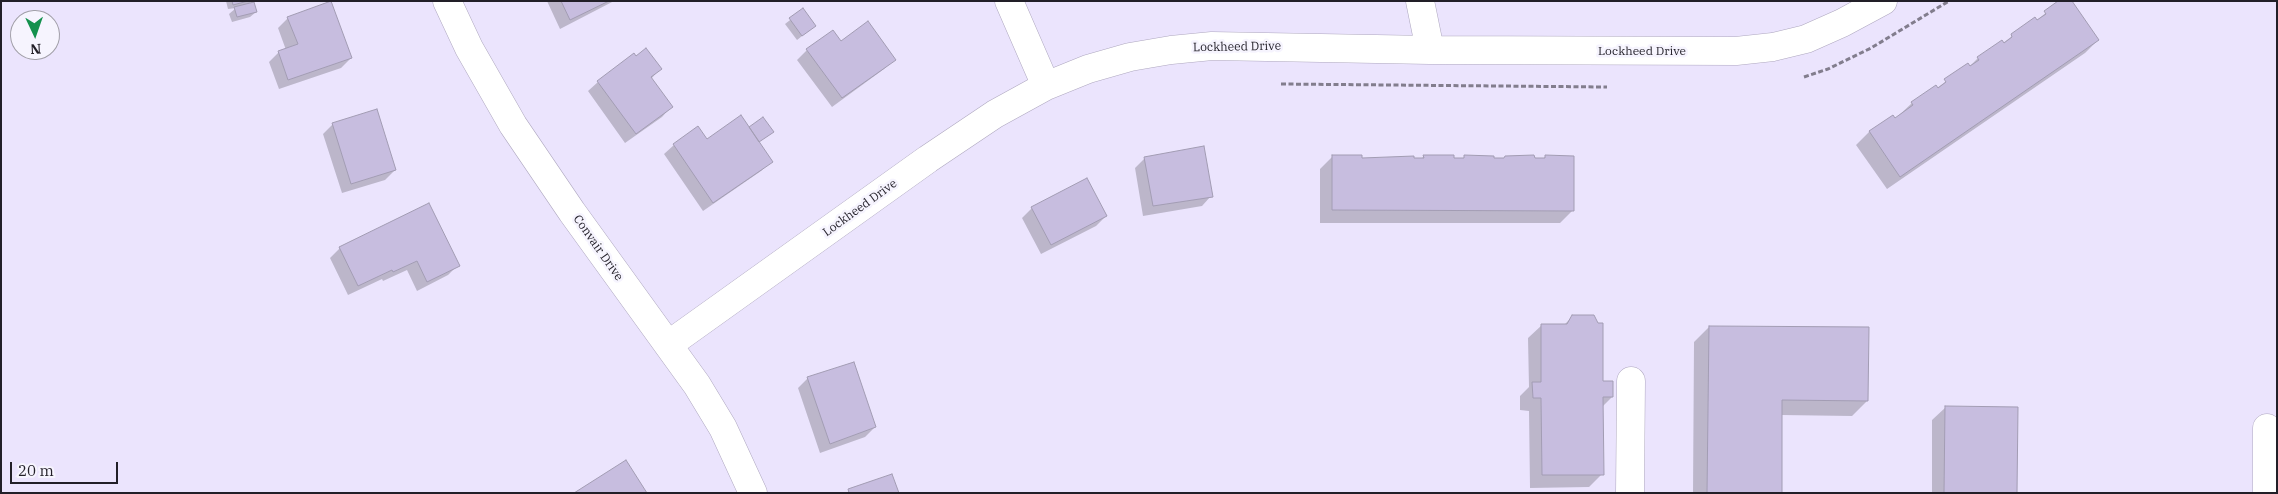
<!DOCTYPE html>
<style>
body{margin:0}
#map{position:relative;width:2278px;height:494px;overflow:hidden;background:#ebe4fd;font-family:"IBM Plex Serif",serif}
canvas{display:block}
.frame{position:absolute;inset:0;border:2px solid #221f28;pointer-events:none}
.north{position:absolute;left:10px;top:10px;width:50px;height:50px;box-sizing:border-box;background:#f6f4fe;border:1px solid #a19fa8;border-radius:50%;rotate:177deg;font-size:14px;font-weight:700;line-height:20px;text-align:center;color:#221f28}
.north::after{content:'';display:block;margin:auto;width:18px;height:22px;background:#14914e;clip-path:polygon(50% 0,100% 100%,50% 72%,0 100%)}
.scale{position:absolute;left:10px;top:462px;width:108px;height:22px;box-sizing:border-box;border:2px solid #221f28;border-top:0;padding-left:6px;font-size:15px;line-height:18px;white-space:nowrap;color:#221f28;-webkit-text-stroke:4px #f6f4fe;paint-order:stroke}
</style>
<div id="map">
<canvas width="2278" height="494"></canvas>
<div class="frame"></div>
<div class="north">N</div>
<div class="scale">20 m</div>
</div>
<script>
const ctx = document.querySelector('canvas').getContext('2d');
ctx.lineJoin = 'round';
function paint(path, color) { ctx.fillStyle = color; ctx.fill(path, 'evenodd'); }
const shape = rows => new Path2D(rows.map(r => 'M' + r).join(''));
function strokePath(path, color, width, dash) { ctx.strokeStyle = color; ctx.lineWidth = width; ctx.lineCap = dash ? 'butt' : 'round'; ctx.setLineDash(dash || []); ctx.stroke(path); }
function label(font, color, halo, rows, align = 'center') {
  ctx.font = font + ' "IBM Plex Serif",serif'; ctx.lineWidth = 5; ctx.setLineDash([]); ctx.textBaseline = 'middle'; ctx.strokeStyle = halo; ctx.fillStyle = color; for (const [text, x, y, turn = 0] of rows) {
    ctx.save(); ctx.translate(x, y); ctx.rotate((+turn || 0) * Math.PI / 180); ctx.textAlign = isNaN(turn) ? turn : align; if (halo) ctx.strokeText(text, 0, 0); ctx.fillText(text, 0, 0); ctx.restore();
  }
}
paint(shape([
 [226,1,252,1,249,4,256,12,250,17,232,22,229,14,236,8,228,9],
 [547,1,614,1,560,29],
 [2060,1,2098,40,2085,53,1887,189,1856,145,1869,132,1892,117,1894,120,1912,103,1937,88,1968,65,1969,67,1978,58,2003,43,2035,19,2036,21],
 [803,10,815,26,797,40,785,24],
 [288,18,351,58,341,68,279,89,269,62,279,52,286,50,278,28],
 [841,43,894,59,884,69,832,107,797,60,807,50],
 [660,69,651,79,671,107,662,117,625,143,588,91,598,82],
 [333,124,395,170,385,180,342,193,323,134],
 [749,129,771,162,761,171,703,211,664,154,674,145,706,141],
 [1333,156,1360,159,1413,157,1413,159,1421,159,1424,156,1453,160,1462,159,1465,157,1542,160,1545,157,1573,210,1560,223,1320,223,1320,169],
 [1145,158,1211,196,1202,206,1143,216,1135,168],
 [428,204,458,265,448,275,417,291,407,270,383,281,382,279,348,295,330,258,340,248],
 [1032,208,1106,216,1096,226,1041,254,1022,218],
 [1573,316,1602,382,1612,397,1602,407,1602,474,1589,487,1530,488,1529,411,1520,410,1520,396,1529,387,1528,338,1542,325,1564,325],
 [1709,327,1867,401,1852,416,1781,415,1780,493,1693,493,1694,342],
 [808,378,875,427,865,437,820,453,798,388],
 [1946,407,2016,493,1932,493,1932,420]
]), '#0003');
const building = shape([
 [232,1,248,1,233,5,232,1],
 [331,1,352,58,288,80,278,51,298,44,287,17,331,1],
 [561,1,609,1,570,20,561,1],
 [2058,1,2072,1,2099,40,1900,177,1869,131,1893,115,1895,118,1913,105,1911,102,1936,85,1938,88,1946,82,1944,79,1968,63,1970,66,1979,60,1977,57,2002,40,2004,43,2012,37,2011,34,2035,17,2037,20,2046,14,2044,11,2058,1],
 [254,2,257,12,237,17,234,7,254,2],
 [803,8,816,26,802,36,789,18,803,8],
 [868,21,896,60,842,98,806,49,833,30,841,41,868,21],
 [646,48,662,69,651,77,673,107,636,134,597,81,634,53,636,56,646,48],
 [377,109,396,170,351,184,332,123,377,109],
 [741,115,773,162,713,203,673,144,698,126,707,139,741,115],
 [763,117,774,132,759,142,749,127,763,117],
 [1204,146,1213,197,1153,206,1144,157,1204,146],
 [1332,155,1362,155,1362,158,1414,156,1414,158,1424,158,1423,155,1454,155,1454,158,1464,158,1464,155,1494,156,1494,158,1504,158,1505,156,1534,155,1535,158,1545,158,1545,155,1574,156,1574,211,1332,210,1332,155],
 [1087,178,1107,216,1051,245,1031,207,1087,178],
 [429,203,460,266,427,282,417,261,393,272,392,270,358,286,339,247,429,203],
 [1572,315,1594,315,1598,323,1603,323,1603,381,1613,381,1613,397,1603,397,1604,475,1542,475,1541,398,1533,398,1532,382,1541,382,1541,324,1567,324,1572,315],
 [1709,326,1869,327,1868,401,1782,400,1782,493,1707,493,1709,326],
 [854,362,876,427,830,444,807,377,854,362],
 [1945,406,2018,407,2017,493,1944,493,1945,406],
 [626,460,647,493,574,493,626,460],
 [892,474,899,493,849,493,848,489,892,474]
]);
paint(building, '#c7bddf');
strokePath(building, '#a29cb3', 1);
const minor = shape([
 [447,1,469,48,513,125,572,212,697,385,723,428,753,493],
 [1009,1,1046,86],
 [1420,1,1430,50],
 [668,345,928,159,995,114,1046,86,1088,69,1130,57,1171,50,1212,46,1430,50,1736,51,1773,47,1806,39,1842,23,1883,1],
 [2267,428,2267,493],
 [1630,493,1631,381]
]);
strokePath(minor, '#aea7bf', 29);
strokePath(shape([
 [1804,77,1828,69,1871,48,1949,1],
 [1281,84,1607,87]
]), '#827d8d', 3, [5, 2.5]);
strokePath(minor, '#fff', 28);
label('12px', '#221f28', '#f6f4fe', [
 ["Lockheed Drive",1237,47,-1],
 ["Lockheed Drive",1642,52],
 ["Lockheed Drive",860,208,-36],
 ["Convair Drive",598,248,55]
]);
</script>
